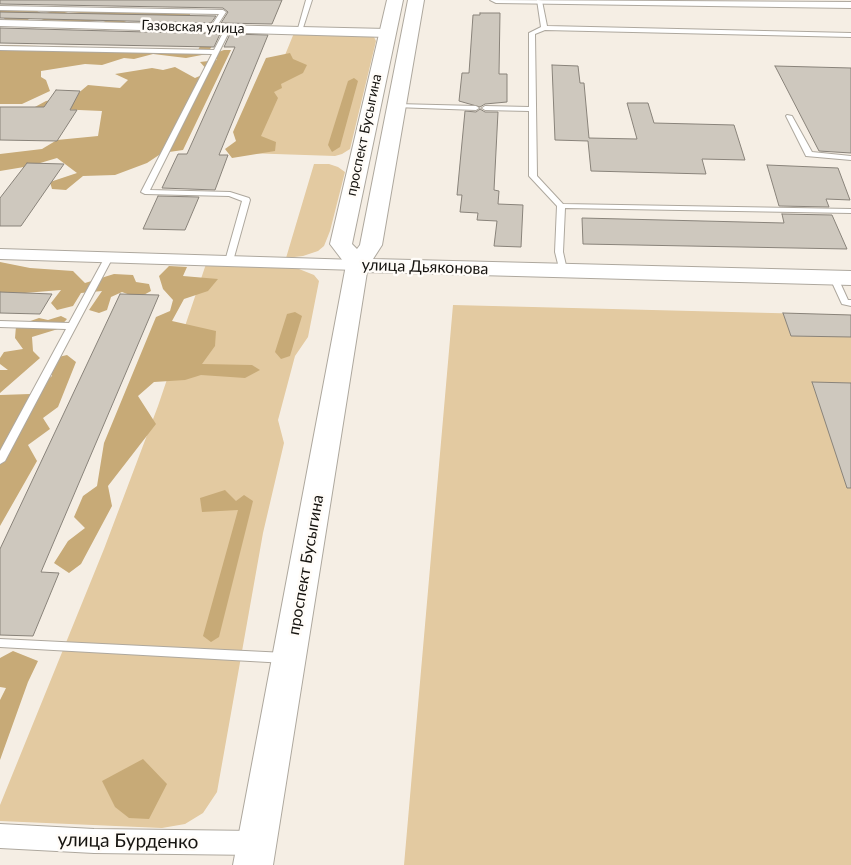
<!DOCTYPE html>
<meta charset="utf-8">
<style>
body{margin:0}
canvas{display:block;background:#f5eee4}
</style>
<canvas width="851" height="865"></canvas>
<script>
const ctx = document.querySelector('canvas').getContext('2d');
ctx.lineJoin = 'round';
function paint(path, color) { ctx.fillStyle = color; ctx.fill(path, 'evenodd'); }
const shape = rows => new Path2D(rows.map(r => 'M' + r).join(''));
function strokePath(path, color, width, dash) { ctx.strokeStyle = color; ctx.lineWidth = width; ctx.lineCap = dash ? 'butt' : 'round'; ctx.setLineDash(dash || []); ctx.stroke(path); }
function label(font, color, halo, rows, align = 'center') {
  ctx.font = font + ' Lato,sans-serif'; ctx.lineWidth = 5; ctx.setLineDash([]); ctx.textBaseline = 'middle'; ctx.strokeStyle = halo; ctx.fillStyle = color; for (const [text, x, y, turn = 0] of rows) {
    ctx.save(); ctx.translate(x, y); ctx.rotate((+turn || 0) * Math.PI / 180); ctx.textAlign = isNaN(turn) ? turn : align; if (halo) ctx.strokeText(text, 0, 0); ctx.fillText(text, 0, 0); ctx.restore();
  }
}
paint(shape([
 [294,33,366,35,374,37,376,41,350,149,342,154,335,156,245,153],
 [314,164,329,164,338,167,345,172,330,231,324,246,318,251,303,256,286,258],
 [206,264,294,267,314,275,319,281,308,337,295,356,278,420,284,443,263,533,217,792,203,813,185,824,162,828,0,821,0,805,104,549,158,406],
 [453,305,851,315,851,865,404,865]
]), '#e3caa1');
paint(shape([
 [0,7,34,9,42,14,58,10,68,13,93,11,190,13,190,20,182,25,153,24,150,17,137,17,124,22,110,24,101,20,86,22,44,20,33,16,25,22,7,22,3,17,0,17],
 [217,38,207,54,186,58,153,54,134,59,124,58,102,65,85,64,41,71,41,77,46,80,50,91,22,104,0,104,0,45,198,50,204,39],
 [224,50,231,50,183,150,162,153,147,163,115,175,83,176,66,190,52,189,50,182,77,173,57,158,30,166,0,171,0,154,42,149,57,140,98,136,102,111,33,108,46,101,76,95,88,85,120,88,128,80,115,74,152,68,163,70,175,67,195,78,209,72,200,62,217,60,212,54],
 [290,53,293,59,307,65,303,73,281,84,282,88,274,92,278,98,261,136,276,142,275,151,232,158,225,149,236,141,233,132,266,58],
 [354,78,358,81,340,147,332,152,328,145,348,81],
 [0,262,30,268,73,271,85,283,114,274,133,275,136,282,149,284,151,291,138,298,122,292,111,297,107,310,99,313,89,310,102,291,81,293,73,306,57,310,51,303,61,290,0,295],
 [169,266,187,267,183,276,218,279,208,291,184,299,172,321,216,331,215,346,202,364,252,365,260,370,245,378,201,375,185,380,154,382,138,396,156,424,108,486,112,506,81,564,69,573,54,563,68,541,85,528,74,517,83,496,97,486,104,443,156,317,170,311,173,300,163,289,159,276],
 [295,312,302,316,290,356,281,359,275,352,287,314],
 [61,316,67,319,58,329,32,337,33,351,40,358,0,393,0,370,8,370,0,364,0,358,4,352,23,349,15,338,16,326,39,318,48,320],
 [67,355,76,362,58,407,43,418,50,429,28,445,37,461,0,526,0,395,30,394,52,376,50,359],
 [225,490,236,501,244,495,253,501,219,637,211,642,203,636,238,510,202,512,200,498],
 [13,651,38,661,28,682,0,760,0,700,6,688,0,687,0,658],
 [143,759,167,784,149,819,129,818,115,807,102,781]
]), '#c7aa77');
const building = shape([
 [0,0,282,0,272,24,221,23,228,12,223,8,0,4,0,0],
 [0,12,216,16,211,23,0,18,0,12],
 [480,13,500,13,499,74,507,74,507,102,485,104,480,107,459,101,462,73,469,73,473,15,480,15,480,13],
 [0,28,220,34,214,47,0,43,0,28],
 [230,34,268,35,219,155,228,155,215,190,162,188,178,154,187,154,235,47,224,47,230,34],
 [552,65,578,66,580,83,584,83,589,138,637,139,627,103,648,103,654,123,734,125,745,160,702,159,706,174,591,171,588,141,555,140,552,65],
 [775,66,851,68,851,153,819,151,775,66],
 [56,90,80,91,70,110,77,110,57,141,0,140,0,107,44,107,56,90],
 [480,109,485,112,498,112,494,190,499,191,498,204,523,205,521,247,494,246,497,221,477,220,478,213,460,212,462,195,457,195,465,111,476,112,480,109],
 [27,163,64,164,21,226,0,226,0,198,27,163],
 [767,165,838,168,850,200,826,199,829,207,779,206,767,165],
 [158,196,199,197,185,230,143,229,158,196],
 [782,214,832,215,847,249,583,244,582,218,784,223,782,214],
 [0,292,52,294,40,314,0,313,0,292],
 [120,294,159,295,41,572,59,573,33,636,0,635,0,549,120,294],
 [783,313,851,315,851,337,791,336,783,313],
 [812,382,851,383,851,488,847,488,812,382]
]);
paint(building, '#cec8be');
strokePath(building, '#89837a', 1);
const service = shape([
 [306,0,312,0,302,31,297,32,306,0],
 [537,0,542,1,547,26,851,33,851,37,545,30,535,34,537,176,563,204,851,209,851,213,565,208,563,252,567,270,566,272,560,272,555,252,557,206,529,176,529,111,485,110,482,108,485,106,529,107,529,33,541,27,537,0],
 [0,6,223,10,226,12,215,29,213,30,210,28,219,14,0,10,0,6],
 [226,27,231,28,150,190,230,192,249,198,250,200,233,261,229,263,225,261,242,201,229,196,145,194,141,192,212,54,0,50,0,46,214,50,226,27],
 [397,104,476,106,479,108,476,110,395,107,395,105,397,104],
 [787,115,792,116,812,152,851,156,851,160,806,156,786,116,787,115],
 [106,255,112,255,113,257,5,461,0,464,0,451,66,329,0,327,0,321,69,323,106,255],
 [834,275,838,278,848,300,851,300,851,306,842,304,841,302,830,278,834,275],
 [0,639,286,653,290,655,292,658,290,661,286,663,0,647,0,639]
]);
const minor = shape([
 [490,0,851,2,851,8,496,3,490,0],
 [0,20,387,29,393,33,387,37,0,26,0,20],
 [0,249,357,260,363,261,365,265,363,269,357,270,0,259,0,249],
 [0,824,94,829,257,831,267,834,271,843,267,852,257,855,94,853,0,848,0,824]
]);
const secondary = shape([
 [387,0,403,0,352,244,357,249,360,245,408,0,424,0,382,245,373,259,851,271,851,285,367,272,273,865,233,865,346,265,330,244,387,0]
]);
strokePath(service, '#aea89e', 2);
strokePath(minor, '#aea89e', 2);
strokePath(secondary, '#aea89e', 2);
paint(service, '#fff');
paint(minor, '#fff');
paint(secondary, '#fff');
label('14px', '#161410', '#fffcf8', [
 ["Газовская улица",193,27,2],
 ["проспект Бусыгина",364,135,-78]
]);
label('16px', '#161410', '#fffcf8', [
 ["улица Дьяконова",425,267,2],
 ["проспект Бусыгина",306,565,-80]
]);
label('19px', '#161410', '#fffcf8', [
 ["улица Бурденко",128,841,1]
]);
</script>
